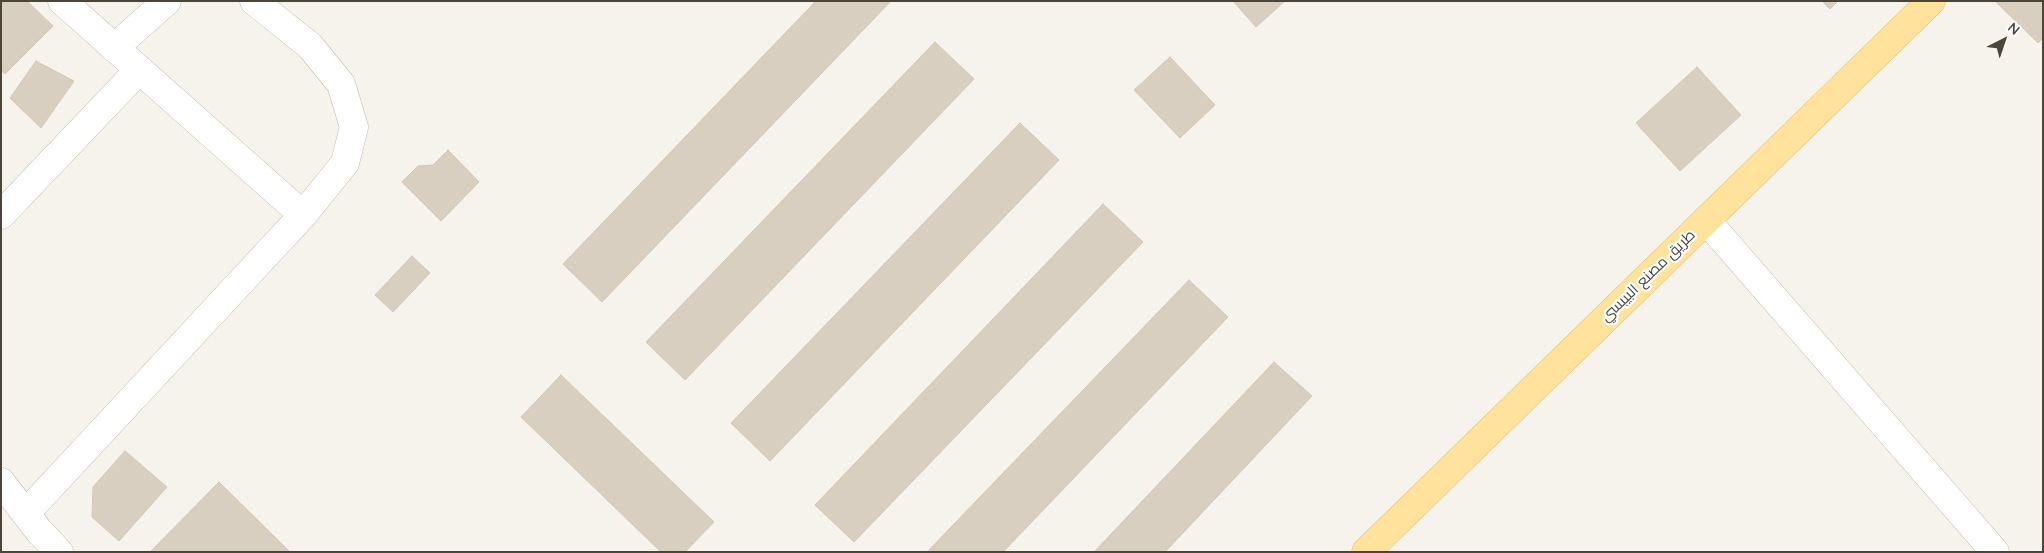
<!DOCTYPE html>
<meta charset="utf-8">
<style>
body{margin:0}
#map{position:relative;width:2044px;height:553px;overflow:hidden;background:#f6f3ec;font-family:Quicksand,sans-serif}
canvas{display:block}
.frame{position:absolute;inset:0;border:2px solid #4b4439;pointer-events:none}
.north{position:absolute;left:1979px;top:15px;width:50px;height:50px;-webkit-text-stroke:4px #fff;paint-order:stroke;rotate:41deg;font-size:14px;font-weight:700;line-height:20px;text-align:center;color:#4b4439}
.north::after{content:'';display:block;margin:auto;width:18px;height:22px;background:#4b4439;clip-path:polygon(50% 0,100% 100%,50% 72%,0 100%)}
</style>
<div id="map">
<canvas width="2044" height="553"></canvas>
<div class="frame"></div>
<div class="north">N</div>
</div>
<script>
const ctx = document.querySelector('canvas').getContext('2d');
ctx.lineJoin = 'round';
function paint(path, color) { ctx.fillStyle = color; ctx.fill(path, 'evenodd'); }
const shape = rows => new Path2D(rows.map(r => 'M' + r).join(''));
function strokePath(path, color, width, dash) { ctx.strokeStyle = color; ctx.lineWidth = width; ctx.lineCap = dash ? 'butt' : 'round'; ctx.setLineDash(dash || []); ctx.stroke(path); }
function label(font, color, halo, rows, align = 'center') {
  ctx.font = font + ' Quicksand,Cairo,sans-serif'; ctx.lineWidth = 4.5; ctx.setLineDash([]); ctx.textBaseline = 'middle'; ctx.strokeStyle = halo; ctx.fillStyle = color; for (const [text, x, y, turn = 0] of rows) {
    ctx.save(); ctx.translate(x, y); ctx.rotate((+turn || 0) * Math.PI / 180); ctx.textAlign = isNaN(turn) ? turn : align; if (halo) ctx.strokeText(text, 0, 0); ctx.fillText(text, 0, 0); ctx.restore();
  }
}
const building = shape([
 [1,1,27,1,53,26,5,74,1,70,1,1],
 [816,1,891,1,602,302,563,264,816,1],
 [1233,1,1285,1,1256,27,1233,1],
 [1822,1,1838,1,1830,9,1822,1],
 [1995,1,2043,1,2043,38,2038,43,1995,1],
 [935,42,974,79,685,380,646,342,935,42],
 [1170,57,1215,105,1180,138,1134,90,1170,57],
 [36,61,74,81,41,128,10,98,36,61],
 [1697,67,1741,115,1680,171,1636,123,1697,67],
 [1020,123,1059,160,770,461,731,423,1020,123],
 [448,150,479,182,441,221,402,182,418,166,433,165,448,150],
 [1103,204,1143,242,854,542,815,505,1103,204],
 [412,256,430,273,393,312,375,295,412,256],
 [1189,280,1228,317,1003,552,927,552,1189,280],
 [1274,362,1312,396,1165,552,1094,552,1274,362],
 [561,375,714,522,685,552,661,552,521,417,561,375],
 [125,451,167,487,119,541,92,517,93,487,125,451],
 [219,482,290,552,150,552,219,482]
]);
paint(building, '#d8cfc1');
strokePath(building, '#d3c7b4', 1);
const minor = shape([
 [62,1,303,215],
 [114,48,167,1],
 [1,215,139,70],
 [1706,220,1995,552],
 [1,482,39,531,59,552],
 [26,513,303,215,345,163,354,127,341,84,310,46,254,1]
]);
const major = shape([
 [1366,552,1931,1]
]);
strokePath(minor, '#c2bbae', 29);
strokePath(major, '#e6c16a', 29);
strokePath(minor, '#fff', 28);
strokePath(major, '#ffe39c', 28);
label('15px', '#4b4439', '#fff', [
 ["طريق مصنع البيبسي",1648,276,-44]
]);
</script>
